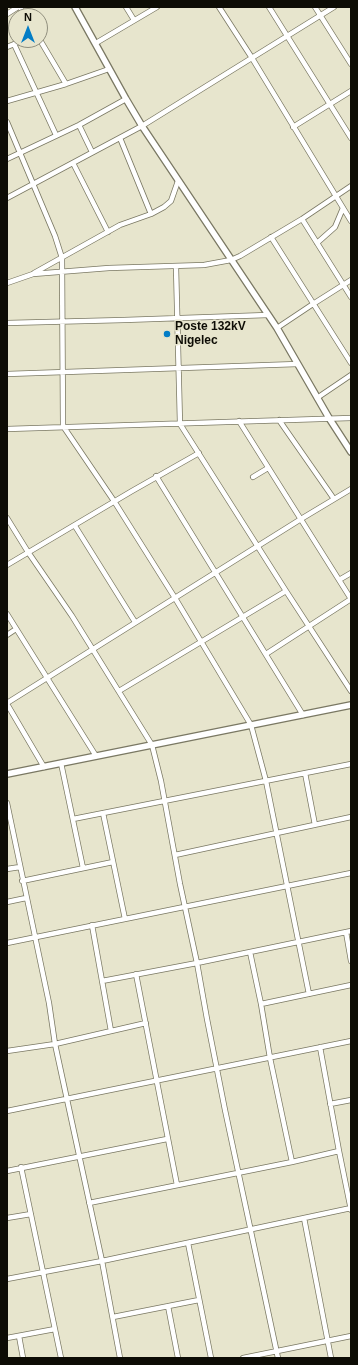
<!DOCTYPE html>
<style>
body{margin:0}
#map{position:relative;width:358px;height:1365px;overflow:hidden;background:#e7e5cd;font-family:Arial,sans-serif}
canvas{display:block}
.frame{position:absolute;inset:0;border:8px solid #0d0c05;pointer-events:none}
.north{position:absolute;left:8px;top:8px;width:40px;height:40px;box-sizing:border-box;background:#e7e5cd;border:1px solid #908e7d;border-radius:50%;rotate:0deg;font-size:11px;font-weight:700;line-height:16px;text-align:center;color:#0d0c05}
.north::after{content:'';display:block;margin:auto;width:14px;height:18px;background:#037dc6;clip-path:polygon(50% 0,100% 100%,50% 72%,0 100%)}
</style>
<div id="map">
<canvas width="358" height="1365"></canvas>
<div class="frame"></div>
<div class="north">N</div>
</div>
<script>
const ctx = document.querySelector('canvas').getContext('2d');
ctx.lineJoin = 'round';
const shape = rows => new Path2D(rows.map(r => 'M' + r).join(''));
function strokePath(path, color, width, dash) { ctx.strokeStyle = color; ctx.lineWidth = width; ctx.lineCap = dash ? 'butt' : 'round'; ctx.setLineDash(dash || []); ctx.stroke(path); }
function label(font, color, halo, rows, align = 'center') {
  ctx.font = font + ' Arial,sans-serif'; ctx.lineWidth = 3; ctx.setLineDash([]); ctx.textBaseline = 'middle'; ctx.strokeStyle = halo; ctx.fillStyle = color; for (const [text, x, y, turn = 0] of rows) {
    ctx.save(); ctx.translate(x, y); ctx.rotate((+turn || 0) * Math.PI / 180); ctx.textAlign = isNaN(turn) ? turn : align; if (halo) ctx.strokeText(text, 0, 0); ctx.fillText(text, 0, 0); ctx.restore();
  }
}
const minor = shape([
 [20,7,25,16],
 [126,7,134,20],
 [219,7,252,58,351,221],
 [269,7,351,138],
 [315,7,351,64],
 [7,14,18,7],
 [40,40,66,84],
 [96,43,157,7],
 [14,44,56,135],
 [7,47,24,40],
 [7,101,66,84,109,69],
 [7,122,55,236,62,258,63,426,114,501,175,598,251,725,266,781,309,994],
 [79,125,92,152],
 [293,127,351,91],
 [120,138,151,214],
 [7,159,79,125,126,99],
 [73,163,108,232],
 [7,198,142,126,334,7],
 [302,219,351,297],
 [271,237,351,363],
 [317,243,335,227,343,208],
 [176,267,180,424,286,591,351,691],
 [34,273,120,225,151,214,164,207,171,201,178,181],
 [7,283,33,274,109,268,204,265,231,260,240,256,302,219,351,186],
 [7,323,124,320,268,315],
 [277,328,313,304,351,280],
 [7,374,298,364],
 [317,398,351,375],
 [279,420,334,499],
 [239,421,351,599],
 [7,429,351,418],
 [156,476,303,715],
 [253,477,268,468],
 [7,518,28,552,72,616,152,745,161,781,180,884,197,963,207,1019,225,1110,278,1358],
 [75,526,135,622],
 [7,565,132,491,199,453],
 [339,580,351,573],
 [7,614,96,756],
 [7,635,16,629],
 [266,654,351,599],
 [119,691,286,591],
 [7,703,301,519,351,489],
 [7,704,44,767],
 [61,763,83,868],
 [305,773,315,825],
 [7,803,49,1003,55,1044,102,1261,120,1358],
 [103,813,125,919],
 [73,819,351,764],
 [175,855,351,817],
 [7,869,20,867],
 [22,881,113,862],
 [7,902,26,898],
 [92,925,111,1031],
 [346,932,351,961],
 [7,943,351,873],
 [250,952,261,1004,270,1058,292,1162],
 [136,974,177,1185],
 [102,981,197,963,351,931],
 [261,1004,351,985],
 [320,1047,339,1151,351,1210],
 [7,1051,55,1044,146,1023],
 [330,1104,351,1100],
 [7,1111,351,1041],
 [21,1167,61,1358],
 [7,1171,167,1139],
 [89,1203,292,1162,339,1151],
 [7,1218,31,1214],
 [304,1218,331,1358],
 [188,1243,211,1358],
 [7,1279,102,1261,351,1208],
 [168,1306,178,1358],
 [113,1317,199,1300],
 [19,1336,23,1358],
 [7,1338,55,1329],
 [243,1358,351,1336]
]);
const tertiary = shape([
 [75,7,126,99,142,126,277,328,329,418,351,452],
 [7,774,351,705]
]);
strokePath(minor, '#7a7863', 6);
strokePath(tertiary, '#7a7863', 8);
strokePath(minor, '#fff', 4.5);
strokePath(tertiary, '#fff', 5.5);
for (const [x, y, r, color] of [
 [167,334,4,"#037dc6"]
]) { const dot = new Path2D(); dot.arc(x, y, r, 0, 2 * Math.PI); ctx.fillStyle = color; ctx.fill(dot); strokePath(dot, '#e7e5cd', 1.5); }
label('bold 12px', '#0d0c05', '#e7e5cd', [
 ["Poste 132kV",175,327],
 ["Nigelec",175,341]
], 'left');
</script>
